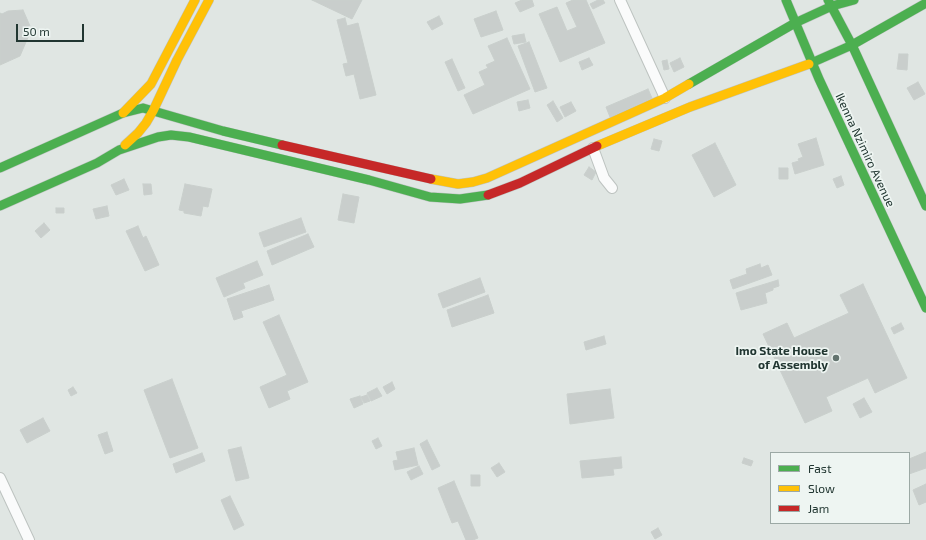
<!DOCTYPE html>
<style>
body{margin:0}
#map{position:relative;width:926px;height:540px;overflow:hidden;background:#e0e6e3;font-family:"Exo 2",sans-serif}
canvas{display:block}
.legend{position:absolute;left:770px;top:452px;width:140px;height:72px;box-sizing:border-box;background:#eef5f2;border:1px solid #9ca9a5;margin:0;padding:5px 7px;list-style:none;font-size:12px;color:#213631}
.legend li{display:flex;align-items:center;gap:8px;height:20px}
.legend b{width:20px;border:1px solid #9ca9a5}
.scale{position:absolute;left:16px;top:24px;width:68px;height:18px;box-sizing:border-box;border:2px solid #213631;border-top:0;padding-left:5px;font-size:12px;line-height:14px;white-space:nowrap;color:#213631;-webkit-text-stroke:3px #eef5f2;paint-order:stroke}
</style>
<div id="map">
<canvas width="926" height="540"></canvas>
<ul class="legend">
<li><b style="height:5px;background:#4caf50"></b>Fast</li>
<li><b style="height:5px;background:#ffc107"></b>Slow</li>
<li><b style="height:5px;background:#c62828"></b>Jam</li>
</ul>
<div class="scale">50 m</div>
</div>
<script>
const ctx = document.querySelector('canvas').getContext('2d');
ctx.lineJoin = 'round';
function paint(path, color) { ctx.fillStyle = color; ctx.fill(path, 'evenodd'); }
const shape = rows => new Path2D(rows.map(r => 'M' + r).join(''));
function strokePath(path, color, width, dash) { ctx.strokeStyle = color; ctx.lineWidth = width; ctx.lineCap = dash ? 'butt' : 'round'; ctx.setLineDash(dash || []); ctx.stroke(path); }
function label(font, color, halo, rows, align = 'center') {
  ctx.font = font + ' "Exo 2",sans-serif'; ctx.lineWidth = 3.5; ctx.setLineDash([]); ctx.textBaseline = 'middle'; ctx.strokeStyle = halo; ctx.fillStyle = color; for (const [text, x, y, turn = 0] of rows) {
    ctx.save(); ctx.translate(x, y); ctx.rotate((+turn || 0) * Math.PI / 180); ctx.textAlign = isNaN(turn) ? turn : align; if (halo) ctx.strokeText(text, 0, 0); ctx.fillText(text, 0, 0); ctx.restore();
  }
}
const building = shape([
 [312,0,362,0,352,19,312,0],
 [522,0,532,0,534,6,520,12,515,3,522,0],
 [573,0,586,0,605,43,560,62,539,14,557,7,567,31,577,27,566,3,573,0],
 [598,0,603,0,605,3,593,9,590,4,598,0],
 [23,10,30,26,26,28,29,35,20,56,0,65,0,13,2,14,8,11,23,10],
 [496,11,503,30,481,37,474,19,496,11],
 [439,16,443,24,432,30,427,22,439,16],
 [345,18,347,26,358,23,376,95,360,99,354,74,346,76,343,64,348,63,337,20,345,18],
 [524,34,526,42,514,44,512,36,524,34],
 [507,38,530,89,473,114,464,95,485,85,479,72,488,68,486,65,495,61,488,46,507,38],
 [529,42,547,88,535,92,518,46,529,42],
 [899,54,908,54,907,70,897,69,899,54],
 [589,58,593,65,582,70,579,62,589,58],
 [680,58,684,67,674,72,670,63,680,58],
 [452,59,465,88,458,91,445,62,452,59],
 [667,60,669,69,664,70,662,61,667,60],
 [918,82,925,94,914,100,907,88,918,82],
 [648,89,652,98,610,117,606,107,648,89],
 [528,100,530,108,519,111,517,102,528,100],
 [553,101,563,118,557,122,547,105,553,101],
 [571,102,576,111,565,117,560,107,571,102],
 [816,138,824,165,795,174,792,163,799,161,798,159,803,157,798,144,816,138],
 [654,139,662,141,659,151,651,149,654,139],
 [715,143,736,185,714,197,692,155,715,143],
 [589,167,596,172,592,180,584,175,589,167],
 [779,168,788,168,788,179,779,179,779,168],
 [841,176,844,185,837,188,833,179,841,176],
 [124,179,129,190,116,195,111,185,124,179],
 [143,184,151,184,152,194,144,195,143,184],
 [185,184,212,189,208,207,203,206,201,216,184,213,184,211,179,210,185,184],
 [343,194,359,197,354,223,338,220,343,194],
 [107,206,109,216,96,219,93,209,107,206],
 [56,208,64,208,64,213,56,213,56,208],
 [301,218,306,232,264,247,259,233,301,218],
 [44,223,50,230,41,238,35,231,44,223],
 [138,226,143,238,146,236,159,265,145,271,126,231,138,226],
 [308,234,314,247,272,265,267,251,308,234],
 [257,261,263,275,243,283,245,288,224,297,216,278,257,261],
 [760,264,761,268,768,265,772,275,733,289,730,280,747,274,746,269,760,264],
 [480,278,485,292,443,308,438,294,480,278],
 [778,280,779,286,773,288,773,290,765,293,767,303,741,310,736,293,778,280],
 [863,284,907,378,875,393,868,378,826,397,832,411,805,423,763,334,787,323,794,338,849,313,840,295,863,284],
 [269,285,274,300,241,311,243,317,234,320,227,299,269,285],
 [488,295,494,313,452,327,447,310,488,295],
 [279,315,308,382,287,391,290,399,269,408,260,387,287,375,263,322,279,315],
 [901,323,904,329,894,334,891,328,901,323],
 [604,336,606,344,586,350,584,342,604,336],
 [172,379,198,448,170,458,144,390,172,379],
 [392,382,395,389,387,394,383,387,392,382],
 [73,387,77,393,71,396,68,390,73,387],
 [377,388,382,396,371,401,367,393,377,388],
 [610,389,614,418,570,424,567,394,610,389],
 [367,395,370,401,364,403,361,397,367,395],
 [360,396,363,404,354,408,350,399,360,396],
 [864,398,872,412,860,418,853,404,864,398],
 [43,418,50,431,27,443,20,430,43,418],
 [107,432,113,451,105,454,98,435,107,432],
 [378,438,382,446,376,449,372,441,378,438],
 [427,440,440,466,432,470,420,444,427,440],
 [241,447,249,478,236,481,228,450,241,447],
 [414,448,418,465,395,470,393,461,398,460,396,452,414,448],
 [926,452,926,468,909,474,909,459,926,452],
 [202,453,205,461,176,473,173,464,202,453],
 [621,457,622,468,613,469,614,475,582,478,580,461,621,457],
 [744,458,753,461,751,466,742,463,744,458],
 [499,463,505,472,497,477,491,468,499,463],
 [419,466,423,474,411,480,407,472,419,466],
 [471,475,480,475,480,486,471,486,471,475],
 [454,481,478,538,473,540,466,540,458,521,452,523,438,488,454,481],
 [926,484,926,502,919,505,913,490,926,484],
 [230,496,244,525,234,530,221,500,230,496],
 [658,528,662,535,655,539,651,532,658,528]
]);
paint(building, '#c9cecc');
strokePath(building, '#c9cfcc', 1);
const street = shape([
 [620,0,665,98],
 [593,148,604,178,612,188],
 [0,478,29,540]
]);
const fast = shape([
 [786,0,819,79,926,308],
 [828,0,852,45,926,206],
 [809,64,852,45,926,3],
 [689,84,795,23,832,6,854,0],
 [0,168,123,113,143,108,223,131,282,145],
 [0,206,97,163,119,150,158,137,171,135,189,137,369,180,430,197,460,199,488,195]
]);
const slow = shape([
 [123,113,151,84,195,0],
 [125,145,138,133,146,123,153,111,177,60,209,0],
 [597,146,690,107,809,64],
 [431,179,458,184,473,182,487,178,665,98,689,84]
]);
const jam = shape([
 [282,145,431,179],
 [488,195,520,183,597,146]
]);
strokePath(street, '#bdc3c0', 12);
strokePath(fast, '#bdc3c1', 10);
strokePath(slow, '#bdc3c1', 10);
strokePath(jam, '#bdc3c1', 10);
strokePath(street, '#fafbfb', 10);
strokePath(fast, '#4caf50', 9);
strokePath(slow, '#ffc107', 9);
strokePath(jam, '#c62828', 9);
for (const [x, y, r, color] of [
 [836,358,4,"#64746f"]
]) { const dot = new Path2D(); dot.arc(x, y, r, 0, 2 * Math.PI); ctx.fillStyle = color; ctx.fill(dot); strokePath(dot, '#eef5f2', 1.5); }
label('12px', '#213631', '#eef5f2', [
 ["Ikenna Nzimiro Avenue",865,150,65]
]);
label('bold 12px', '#213631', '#eef5f2', [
 ["Imo State House",828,351],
 ["of Assembly",828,365]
], 'right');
</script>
